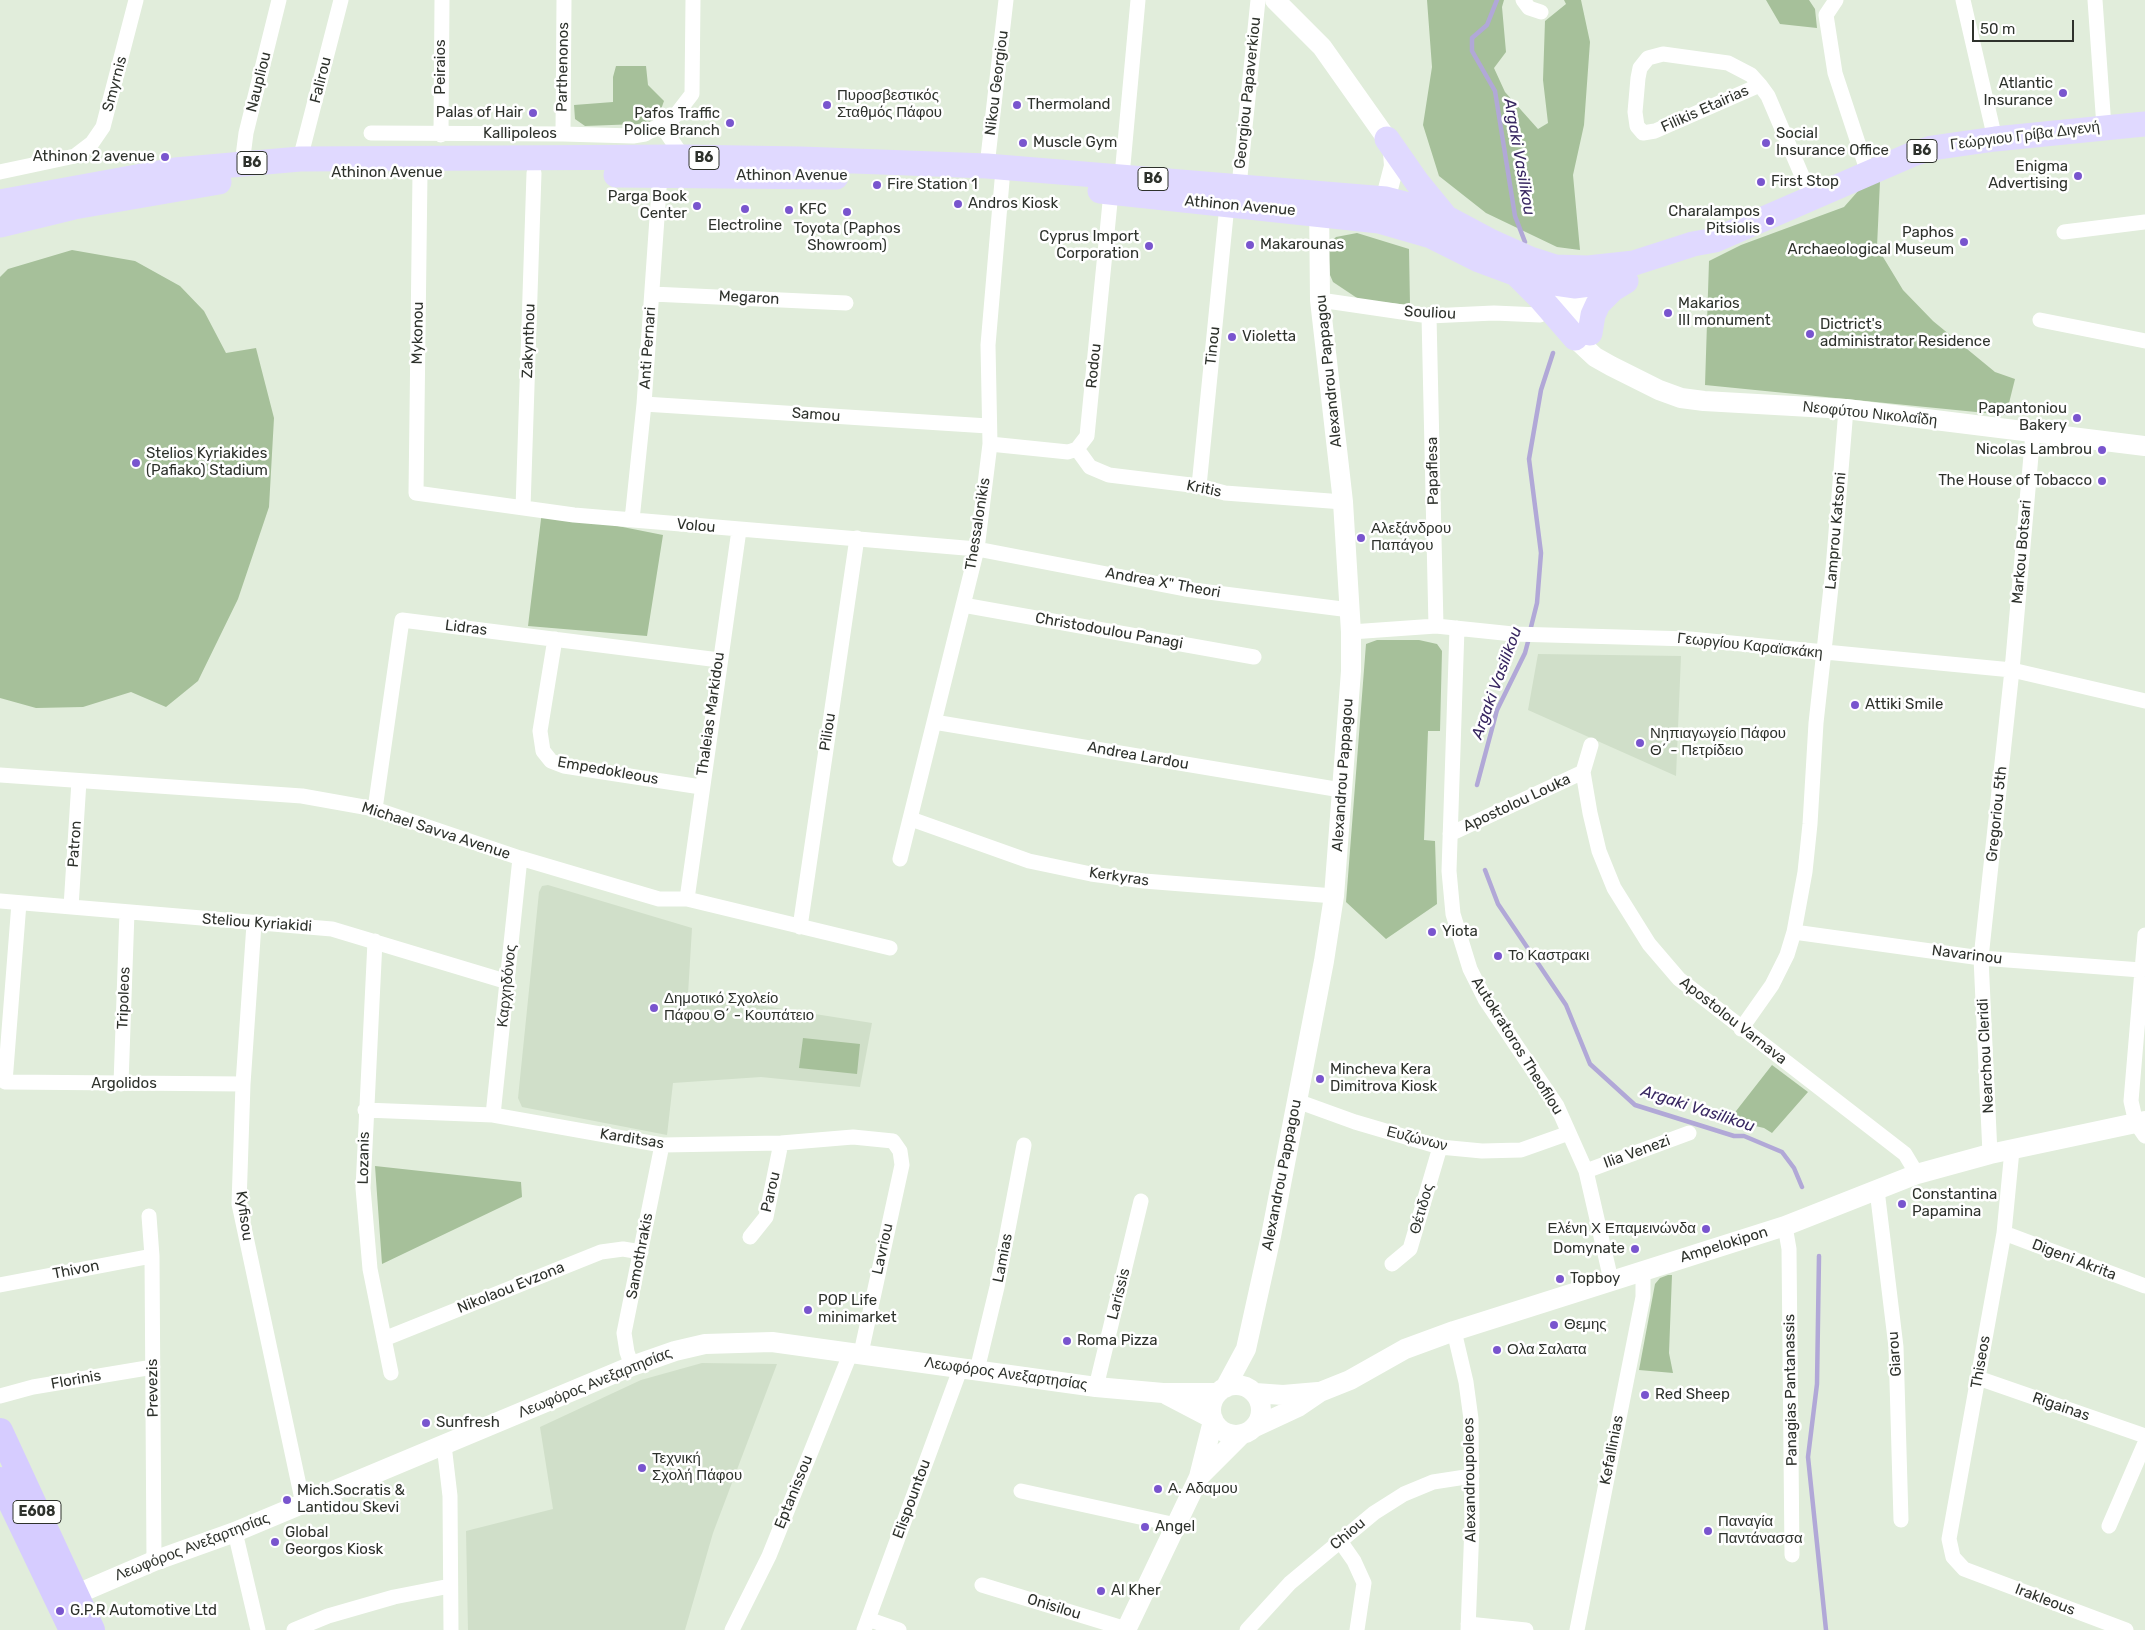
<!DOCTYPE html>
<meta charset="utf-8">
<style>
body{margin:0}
#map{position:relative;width:2145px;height:1630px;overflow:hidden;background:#e1eddb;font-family:Rubik,sans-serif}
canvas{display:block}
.scale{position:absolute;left:1972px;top:20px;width:102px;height:22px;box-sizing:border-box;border:2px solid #2e322c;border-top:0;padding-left:6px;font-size:15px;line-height:18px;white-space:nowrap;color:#2e322c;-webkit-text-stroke:4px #fff;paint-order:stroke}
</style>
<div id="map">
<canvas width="2145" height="1630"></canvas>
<div class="scale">50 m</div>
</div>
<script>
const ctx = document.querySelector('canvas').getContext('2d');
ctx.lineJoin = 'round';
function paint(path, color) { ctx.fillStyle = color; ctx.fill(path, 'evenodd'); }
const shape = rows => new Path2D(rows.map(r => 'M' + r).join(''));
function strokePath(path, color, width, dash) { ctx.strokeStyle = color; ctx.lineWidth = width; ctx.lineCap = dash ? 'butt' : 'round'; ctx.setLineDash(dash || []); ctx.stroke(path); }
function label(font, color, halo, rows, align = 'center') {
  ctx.font = font + ' Rubik,sans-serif'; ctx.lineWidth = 5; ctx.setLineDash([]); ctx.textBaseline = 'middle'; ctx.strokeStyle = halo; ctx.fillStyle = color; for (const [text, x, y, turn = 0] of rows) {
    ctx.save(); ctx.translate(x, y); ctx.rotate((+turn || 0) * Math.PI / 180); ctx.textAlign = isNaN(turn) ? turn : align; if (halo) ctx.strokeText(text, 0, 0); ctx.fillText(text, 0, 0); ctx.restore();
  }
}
paint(shape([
 [1538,654,1681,656,1676,776,1528,710],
 [548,885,692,928,688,994,872,1023,860,1087,761,1077,673,1083,667,1135,522,1107,518,1098,539,892,542,886],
 [702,1363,777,1364,713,1533,685,1630,468,1630,466,1531,553,1509,540,1427,641,1380]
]), '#d0dfc9');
paint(shape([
 [1427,0,1504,0,1502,7,1506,52,1494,68,1505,92,1538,129,1548,123,1543,80,1545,21,1566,4,1564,0,1581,0,1590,42,1584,125,1573,175,1580,250,1557,247,1486,213,1439,176,1423,125,1432,67],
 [1766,0,1809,0,1815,9,1817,28,1780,24],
 [616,66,646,66,648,85,664,101,659,115,649,122,638,124,585,126,575,119,574,105,613,102,613,77],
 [1880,181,1877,247,1903,290,1933,321,1995,372,2015,379,2006,415,1705,385,1709,261,1741,245,1844,207,1859,190],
 [1357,233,1409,249,1410,305,1360,300,1333,282,1330,275,1328,245,1336,237],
 [72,250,135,261,180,286,204,311,226,353,256,348,274,418,269,507,238,599,198,681,166,707,131,692,83,707,36,708,0,698,0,277,8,269],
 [542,511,663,535,647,636,528,626],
 [1377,640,1419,640,1437,644,1442,651,1440,731,1428,731,1424,840,1435,841,1437,904,1386,939,1346,902,1366,644],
 [803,1038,860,1044,857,1074,799,1068],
 [1772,1065,1808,1092,1772,1133,1764,1128,1729,1120],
 [375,1166,521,1182,522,1197,382,1264],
 [1668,1275,1672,1275,1669,1353,1673,1373,1639,1370,1655,1284,1660,1278]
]), '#a6c09a');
strokePath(shape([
 [1497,0,1487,25,1472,38,1472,51,1495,91,1515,216,1525,242],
 [1530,631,1537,603,1541,553,1529,459,1541,390,1553,353],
 [1477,785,1497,710,1525,653,1529,638],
 [1485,870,1498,904,1566,1005,1590,1064,1635,1105,1734,1136,1744,1136,1782,1152,1794,1168,1802,1187],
 [1819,1256,1817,1384,1808,1457,1826,1630]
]), '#b1a8d7', 4.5);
strokePath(shape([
 [1523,0,1529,8,1541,12],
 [1836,0,1826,15,1835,73,1868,173],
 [1963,0,1995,139],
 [2095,0,2104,127],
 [1760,85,1655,131,1643,133,1637,126,1635,112,1638,78,1640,68,1648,58,1663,54,1728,63,1751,75,1760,85,1768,96,1811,197],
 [662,126,683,157],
 [371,133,563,134,633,136,645,134,675,116,692,94,693,0],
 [563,134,564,0],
 [441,135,442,0],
 [300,159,341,0],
 [242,164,246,133,279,0],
 [987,166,1006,0],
 [0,172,75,156,92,143,103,127,136,0],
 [420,173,416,493,574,515,977,549,1185,589,1350,610],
 [1122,176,1138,0],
 [1239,186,1258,0],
 [2064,232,2145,222],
 [652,294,846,303],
 [1320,300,1429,316,1494,313,1540,315],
 [1429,316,1436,626],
 [2040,320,2145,341],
 [644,404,988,426],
 [990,444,1068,452,1077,449,1087,436,1111,192],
 [1077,449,1090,467,1109,475,1199,486,1225,493,1343,502],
 [1199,486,1227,205],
 [523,508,534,173],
 [632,520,644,404,660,175],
 [963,605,1254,657],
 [1457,628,1449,871,1453,914,1470,969,1485,999,1557,1106,1586,1171,1611,1280],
 [1351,632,1436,626,1513,634,1690,639,2012,670,2145,701],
 [555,639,540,731,543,751,551,761,564,766,701,787],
 [934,722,1341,790],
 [1591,745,1583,772,1590,813,1599,851,1614,888,1649,944,1679,979,1905,1154,1917,1174],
 [0,775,302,796,375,809,520,858,659,899,687,899,890,948],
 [375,809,402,620,719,660],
 [911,819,1029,861,1091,874,1144,881,1334,896],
 [1450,834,1583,772],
 [900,859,977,549,990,444,988,345,1002,181],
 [687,899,739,530],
 [0,901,332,929,508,982],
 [19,903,5,1082,243,1084],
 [71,907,79,781],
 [254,924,243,1084,239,1204,303,1504],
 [800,927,857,538],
 [1794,932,1981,958,2141,970],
 [2145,935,2131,1101,2136,1123,2145,1136],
 [375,941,363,1188,370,1269,391,1373],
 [1741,1029,1772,985,1787,955,1794,932,1805,872,1810,824,1816,723,1833,569,1846,409],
 [121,1084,127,912],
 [1297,1101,1355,1122,1440,1147,1482,1151,1521,1150,1569,1133],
 [365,1110,493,1115,662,1145,781,1143,853,1137,893,1141,900,1151,902,1165,861,1353],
 [493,1115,520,858],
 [2012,1150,2004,1233,1949,1539,1953,1557,1964,1569,2126,1630],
 [1990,1154,1981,958,2012,670,2033,433],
 [1586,1171,1689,1133],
 [1877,1190,1896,1347,1901,1520],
 [149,1216,152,1256,154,1561],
 [1785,1226,1789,1249,1792,1555],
 [2004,1233,2145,1286],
 [750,1237,766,1217,781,1143],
 [1392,1264,1410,1249,1440,1147],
 [0,1285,152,1256],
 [1454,1331,1466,1382,1471,1419,1472,1525,1468,1630],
 [384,1339,601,1252,623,1249,641,1252],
 [632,1366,627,1352,624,1333,662,1145],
 [977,1370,997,1287,1024,1145],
 [1978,1378,2145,1436],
 [1096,1387,1141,1201],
 [0,1396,33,1387,153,1367],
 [444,1445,450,1496,451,1630],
 [1021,1491,1176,1525],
 [2109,1526,2145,1443],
 [235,1532,258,1630],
 [1340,1541,1354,1561,1364,1583,1357,1630],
 [982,1585,1126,1629],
 [868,1619,899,1630],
 [1468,1624,1526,1630],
 [294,1630,328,1616,394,1597,450,1586],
 [732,1630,769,1556,851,1352],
 [864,1630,961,1367],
 [1247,1630,1290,1583,1374,1513,1404,1494,1433,1482,1472,1476],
 [1577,1630,1643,1297,1643,1270]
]), '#fff', 15);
strokePath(shape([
 [1275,0,1322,47,1387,139,1393,152,1394,166,1382,212],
 [1556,270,1565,313,1575,338,1580,343,1595,357,1611,366,1659,390,1681,398,1704,401,1846,409,2145,446],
 [1569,272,1591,334],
 '1211 1410a25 25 0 1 1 50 0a25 25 0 1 1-50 0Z',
 [1225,1388,1246,1349,1271,1236,1324,961,1334,896,1351,671,1351,632,1343,502,1320,300,1319,201],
 [1255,1393,1283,1395,1318,1392],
 [1167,1395,1213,1419],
 [1255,1427,1298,1407,1320,1392,1350,1380,1405,1349,1454,1331,1785,1226,1917,1174,1990,1154,2145,1121],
 [1200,1476,1241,1435],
 [63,1600,154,1561,235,1532,632,1366,675,1351,705,1344,772,1342,1096,1387,1163,1393,1217,1393],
 [1126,1630,1199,1477,1213,1421]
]), '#fff', 20);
strokePath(shape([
 [1387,139,1417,182,1444,215],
 [616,175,836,177],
 [1100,191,1379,221,1431,236,1479,260,1533,280,1574,286,1621,280],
 [0,202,175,170,300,159,683,157,801,159,987,166,1386,199,1421,208,1447,218,1492,242,1530,259,1555,267,1588,268,1634,263,1693,244,1715,240,1913,154,1932,148,1995,139,2145,124],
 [0,225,74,207,219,182],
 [1518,276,1542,300,1575,338],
 [1590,333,1593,315,1598,304,1613,289,1626,281]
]), '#e0d9ff', 25);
strokePath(shape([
 [0,1431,92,1630],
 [0,1480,72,1630]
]), '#d6ccff', 26);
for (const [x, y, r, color] of [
 [2063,93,5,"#7955ce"],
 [827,105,5,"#7955ce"],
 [1017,105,5,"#7955ce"],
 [533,113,5,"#7955ce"],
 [730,123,5,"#7955ce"],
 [1023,143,5,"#7955ce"],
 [1766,143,5,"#7955ce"],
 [165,157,5,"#7955ce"],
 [2078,176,5,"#7955ce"],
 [1761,182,5,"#7955ce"],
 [877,185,5,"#7955ce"],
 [958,204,5,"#7955ce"],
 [697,206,5,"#7955ce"],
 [745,209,5,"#7955ce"],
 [789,210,5,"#7955ce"],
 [847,212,5,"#7955ce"],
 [1770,221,5,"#7955ce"],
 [1964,242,5,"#7955ce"],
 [1250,245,5,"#7955ce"],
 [1149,246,5,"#7955ce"],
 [1668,313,5,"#7955ce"],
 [1810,334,5,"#7955ce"],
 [1232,337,5,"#7955ce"],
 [2077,418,5,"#7955ce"],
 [2102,450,5,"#7955ce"],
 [136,463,5,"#7955ce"],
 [2102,481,5,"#7955ce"],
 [1361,538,5,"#7955ce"],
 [1855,705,5,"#7955ce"],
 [1640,743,5,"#7955ce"],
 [1432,932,5,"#7955ce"],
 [1498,956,5,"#7955ce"],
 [654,1008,5,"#7955ce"],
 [1320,1079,5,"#7955ce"],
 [1902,1204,5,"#7955ce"],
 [1706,1229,5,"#7955ce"],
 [1635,1249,5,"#7955ce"],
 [1560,1279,5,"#7955ce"],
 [808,1310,5,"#7955ce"],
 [1554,1325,5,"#7955ce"],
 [1067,1341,5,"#7955ce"],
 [1497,1350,5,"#7955ce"],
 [1645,1395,5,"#7955ce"],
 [426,1423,5,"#7955ce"],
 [642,1468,5,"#7955ce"],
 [1158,1489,5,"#7955ce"],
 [287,1500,5,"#7955ce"],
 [1145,1527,5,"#7955ce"],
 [1708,1531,5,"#7955ce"],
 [275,1542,5,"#7955ce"],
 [1101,1591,5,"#7955ce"],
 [60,1611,5,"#7955ce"]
]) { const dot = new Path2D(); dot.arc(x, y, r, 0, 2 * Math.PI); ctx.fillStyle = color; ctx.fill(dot); strokePath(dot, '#fff', 2); }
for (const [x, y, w] of [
 [1922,151,30],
 [704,158,30],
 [252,163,30],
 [1153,179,30],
 [37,1512,48]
]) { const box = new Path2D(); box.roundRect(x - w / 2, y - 11.5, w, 23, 4); ctx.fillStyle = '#fff'; ctx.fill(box); strokePath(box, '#2e322c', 1); }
label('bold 14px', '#2e322c', null, [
 ["B6",1922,151],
 ["B6",704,158],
 ["B6",252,163],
 ["B6",1153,179],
 ["E608",37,1512]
]);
label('15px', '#2e322c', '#fff', [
 ["Peiraios",441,67,-90],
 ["Parthenonos",563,67,-89],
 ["Falirou",321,80,-76],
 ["Naupliou",259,82,-76],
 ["Nikou Georgiou",997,83,-83],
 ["Smyrnis",115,84,-75],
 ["Georgiou Papaverkiou",1248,93,-84],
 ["Filikis Etairias",1705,109,-24],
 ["Kallipoleos",520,134],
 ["Γεώργιου Γρίβα Διγενή",2025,136,-7],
 ["Athinon Avenue",387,173],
 ["Athinon Avenue",792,176],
 ["Athinon Avenue",1240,206,5],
 ["Megaron",749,298,3],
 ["Souliou",1430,313,3],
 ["Mykonou",418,333,-89],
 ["Zakynthou",529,341,-88],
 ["Tinou",1213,346,-84],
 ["Anti Pernari",648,348,-86],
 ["Rodou",1094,366,-84],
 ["Alexandrou Pappagou",1329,371,-96],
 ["Νεοφύτου Νικολαΐδη",1870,414,6],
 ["Samou",816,415,4],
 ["Papaflesa",1433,471,-91],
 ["Kritis",1204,489,11],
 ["Thessalonikis",978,524,-81],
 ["Volou",696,526,5],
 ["Lamprou Katsoni",1836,531,-85],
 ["Markou Botsari",2022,552,-85],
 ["Andrea X\" Theori",1163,583,10],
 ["Lidras",466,628,7],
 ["Christodoulou Panagi",1109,631,10],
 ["Γεωργίου Καραϊσκάκη",1750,646,6],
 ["Thaleias Markidou",711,714,-82],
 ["Piliou",828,732,-81],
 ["Andrea Lardou",1138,756,10],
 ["Empedokleous",608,771,10],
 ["Alexandrou Pappagou",1343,775,-86],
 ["Apostolou Louka",1517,803,-25],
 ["Gregoriou 5th",1997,814,-84],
 ["Michael Savva Avenue",436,831,18],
 ["Patron",75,844,-86],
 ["Kerkyras",1119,877,8],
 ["Steliou Kyriakidi",257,923,4],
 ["Navarinou",1967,955,7],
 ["Καρχηδόνος",507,986,-84],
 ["Tripoleos",124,998,-88],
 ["Apostolou Varnava",1733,1021,38],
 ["Autokratoros Theofilou",1517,1046,58],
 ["Nearchou Cleridi",1986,1056,-93],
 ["Argolidos",124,1084],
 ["Karditsas",632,1139,9],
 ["Ευζώνων",1417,1139,14],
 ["Ilia Venezi",1637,1152,-20],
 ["Lozanis",364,1158,-89],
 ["Alexandrou Pappagou",1282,1175,-79],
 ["Parou",771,1192,-77],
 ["Θέτιδος",1422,1209,-74],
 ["Kyfisou",244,1216,82],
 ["Ampelokipon",1724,1245,-17],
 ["Lavriou",883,1249,-78],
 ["Samothrakis",640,1256,-79],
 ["Lamias",1003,1258,-79],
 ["Digeni Akrita",2074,1260,21],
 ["Thivon",76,1270,-11],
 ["Nikolaou Evzona",511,1288,-22],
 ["Larissis",1119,1294,-76],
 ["Giarou",1895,1354,-94],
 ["Thiseos",1981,1362,-80],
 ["Λεωφόρος Ανεξαρτησίας",1006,1374,8],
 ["Florinis",76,1380,-10],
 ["Λεωφόρος Ανεξαρτησίας",595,1383,-22],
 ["Prevezis",153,1388,-91],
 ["Panagias Pantanassis",1791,1390,-91],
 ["Rigainas",2061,1407,19],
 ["Kefallinias",1612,1450,-79],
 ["Alexandroupoleos",1470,1480,-91],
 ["Eptanissou",794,1492,-68],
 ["Elispountou",912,1499,-70],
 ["Chiou",1348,1534,-40],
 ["Λεωφόρος Ανεξαρτησίας",192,1547,-21],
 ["Irakleous",2045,1600,21],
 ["Onisilou",1054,1607,17]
]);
label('15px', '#2e322c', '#fff', [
 ["Atlantic",2053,84,"right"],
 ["Insurance",2053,101,"right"],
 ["Πυροσβεστικός",837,96],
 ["Σταθμός Πάφου",837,113],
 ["Thermoland",1027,105],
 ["Palas of Hair",523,113,"right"],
 ["Pafos Traffic",720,114,"right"],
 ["Police Branch",720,131,"right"],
 ["Social",1776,134],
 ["Insurance Office",1776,151],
 ["Muscle Gym",1033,143],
 ["Athinon 2 avenue",155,157,"right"],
 ["Enigma",2068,167,"right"],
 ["Advertising",2068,184,"right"],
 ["First Stop",1771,182],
 ["Fire Station 1",887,185],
 ["Parga Book",687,197,"right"],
 ["Center",687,214,"right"],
 ["Andros Kiosk",968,204],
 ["KFC",799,210],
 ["Charalampos",1760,212,"right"],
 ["Pitsiolis",1760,229,"right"],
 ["Electroline",745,226,"center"],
 ["Toyota (Paphos",847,229,"center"],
 ["Showroom)",847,246,"center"],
 ["Paphos",1954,233,"right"],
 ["Archaeological Museum",1954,250,"right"],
 ["Cyprus Import",1139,237,"right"],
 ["Corporation",1139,254,"right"],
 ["Makarounas",1260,245],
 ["Makarios",1678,304],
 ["III monument",1678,321],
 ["Dictrict's",1820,325],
 ["administrator Residence",1820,342],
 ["Violetta",1242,337],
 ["Papantoniou",2067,409,"right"],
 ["Bakery",2067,426,"right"],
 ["Nicolas Lambrou",2092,450,"right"],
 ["Stelios Kyriakides",146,454],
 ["(Pafiako) Stadium",146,471],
 ["The House of Tobacco",2092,481,"right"],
 ["Αλεξάνδρου",1371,529],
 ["Παπάγου",1371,546],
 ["Attiki Smile",1865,705],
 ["Νηπιαγωγείο Πάφου",1650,734],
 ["Θ΄ - Πετρίδειο",1650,751],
 ["Yiota",1442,932],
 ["Το Καστρακι",1508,956],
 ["Δημοτικό Σχολείο",664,999],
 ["Πάφου Θ΄ - Κουπάτειο",664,1016],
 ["Mincheva Kera",1330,1070],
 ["Dimitrova Kiosk",1330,1087],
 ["Constantina",1912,1195],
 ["Papamina",1912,1212],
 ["Ελένη Χ Επαμεινώνδα",1696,1229,"right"],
 ["Domynate",1625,1249,"right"],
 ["Topboy",1570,1279],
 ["POP Life",818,1301],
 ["minimarket",818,1318],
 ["Θεμης",1564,1325],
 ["Roma Pizza",1077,1341],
 ["Ολα Σαλατα",1507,1350],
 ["Red Sheep",1655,1395],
 ["Sunfresh",436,1423],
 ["Τεχνική",652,1459],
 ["Σχολή Πάφου",652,1476],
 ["Α. Αδαμου",1168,1489],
 ["Mich.Socratis &",297,1491],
 ["Lantidou Skevi",297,1508],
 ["Παναγία",1718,1522],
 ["Παντάνασσα",1718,1539],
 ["Angel",1155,1527],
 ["Global",285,1533],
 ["Georgos Kiosk",285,1550],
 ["Al Kher",1111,1591],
 ["G.P.R Automotive Ltd",70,1611]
], 'left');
label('italic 16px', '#382761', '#fff', [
 ["Argaki Vasilikou",1519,157,80],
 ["Argaki Vasilikou",1497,683,-70],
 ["Argaki Vasilikou",1698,1109,18]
]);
</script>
